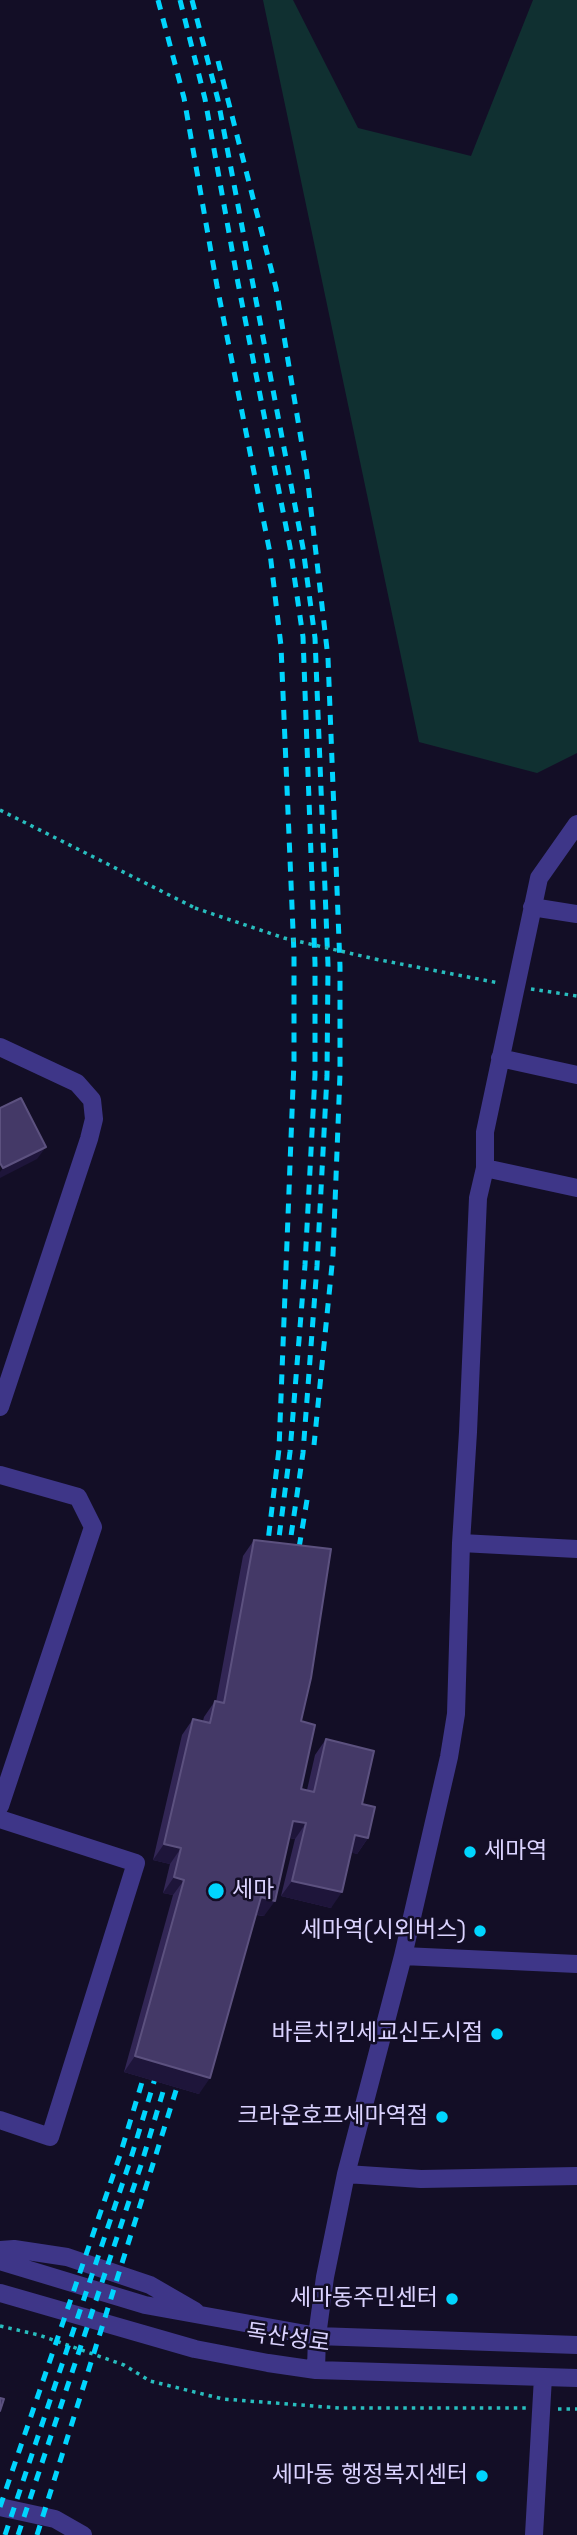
<!DOCTYPE html>
<html>
<head>
<meta charset="utf-8">
<style>
  body { margin:0 }
  canvas { display:block; background:#130e26 }
</style>
</head>
<body>
<canvas width="577" height="2535"></canvas>
<script>
const context = document.querySelector('canvas').getContext('2d');
context.lineJoin = 'round';
function paint(path, color) { context.fillStyle = color; context.fill(path, 'evenodd'); }
const poly = rows => new Path2D(rows.map(r => 'M' + r).join(''));
function trace(path, color, width, dash) { context.strokeStyle = color; context.lineWidth = width; context.lineCap = dash ? 'butt' : 'round'; context.setLineDash(dash || []); context.stroke(path); }
function drawText(font, color, halo, rows, align = 'center') {
  context.font = font + ' "Space Grotesk","Noto Sans KR",sans-serif'; context.lineWidth = 5; context.setLineDash([]); context.textBaseline = 'middle'; context.strokeStyle = halo; context.fillStyle = color; for (const [text, x, y, turn = 0] of rows) {
    context.save(); context.translate(x, y); context.rotate((+turn || 0) * Math.PI / 180); context.textAlign = isNaN(turn) ? turn : align; if (halo) context.strokeText(text, 0, 0); context.fillText(text, 0, 0); context.restore();
  }
}
const green = poly([
  [263,0,293,0,358,128,471,156,533,0,577,0,577,753,537,773,419,742]
]);
const path = poly([
  [0,810,195,908],
  [375,959,499,983],
  [531,989,577,996],
  [0,2326,39,2335,124,2365,150,2381,223,2399,339,2408,526,2408],
  [558,2409,577,2409]
]);
const minor = poly([
  [532,907,577,914],
  [0,1047,77,1083,92,1100,94,1119,89,1139,0,1407],
  [500,1058,577,1075],
  [485,1168,485,1132,539,878,577,824],
  [0,1475,78,1497,93,1527,0,1806],
  [461,1543,468,1432,478,1198,485,1168,577,1188],
  [0,1819,136,1863,50,2137,0,2120],
  [403,1956,577,1964],
  [346,2174,421,2179,577,2176],
  [0,2250,14,2249,67,2257,150,2285,195,2311],
  [0,2261,145,2305,317,2336,577,2345],
  [0,2293,195,2349,268,2363,316,2370,577,2378],
  [316,2370,317,2336,325,2277,346,2174,403,1956,449,1757,456,1714,461,1543,577,1549],
  [0,2507,55,2519,83,2535],
  [534,2535,543,2377]
]);
const rail = poly([
  [158,0,184,98,217,286,270,553,281,646,294,954,294,1061,279,1449,266,1558],
  [180,0,205,99,238,283,290,547,303,637,315,963,315,1075,305,1265,290,1452,276,1561],
  [192,0,218,100,303,548,315,638,328,965,327,1076,317,1266,303,1453,291,1536],
  [218,61,276,288,307,475,328,658,340,966,340,1074,333,1255,314,1445],
  [296,1566,308,1494],
  [0,2507,120,2155,149,2059],
  [5,2535,131,2158,160,2062],
  [18,2535,142,2162,171,2065],
  [37,2535,183,2068]
]);
const pathBridge = poly([
  [195,908,284,938,375,959]
]);
const wall = poly([
  [254,1540,301,1721,301,1789,307,1790,315,1755,326,1739,362,1804,368,1838,357,1854,351,1852,331,1908,281,1896,295,1839,289,1838,264,1916,256,1915,199,2094,124,2072,173,1895,163,1893,170,1864,153,1860,182,1735,193,1719,203,1721,204,1717,215,1701,216,1702,243,1556]
]);
const shadedWall = poly([
  [46,1147,37,1159,0,1178,0,1172,3,1168],
  [293,1821,306,1823,295,1839,282,1836],
  [355,1835,368,1838,357,1854,344,1851],
  [164,1844,181,1848,170,1864,153,1860],
  [174,1877,184,1880,173,1895,163,1893],
  [292,1881,342,1892,331,1908,281,1896],
  [261,1897,275,1901,264,1916,250,1913],
  [135,2056,210,2078,199,2094,124,2072]
]);
const building = poly([
  [21,1098,46,1147,3,1168,0,1163,0,1108,21,1098],
  [254,1540,331,1549,311,1678,301,1721,315,1725,301,1789,314,1792,326,1739,374,1751,362,1804,375,1807,368,1838,355,1835,342,1892,292,1881,306,1823,293,1821,275,1901,261,1897,210,2078,135,2056,184,1880,174,1877,181,1848,164,1844,193,1719,210,1723,215,1701,224,1703,254,1540],
  [0,2398,4,2399,0,2411,0,2398]
]);
const markers = [
  [470,1852,7,"#00d5fe"],
  [216,1891,9,"#00d5fe"],
  [480,1931,7,"#00d5fe"],
  [497,2034,7,"#00d5fe"],
  [442,2117,7,"#00d5fe"],
  [452,2299,7,"#00d5fe"],
  [482,2476,7,"#00d5fe"]
];
const poiNames = [
  ["세마역",484,1852,"left"],
  ["세마",232,1891,"left"],
  ["세마역(시외버스)",466,1931],
  ["바른치킨세교신도시점",483,2034],
  ["크라운호프세마역점",428,2117],
  ["세마동주민센터",438,2299],
  ["세마동 행정복지센터",468,2476]
];
const streetNames = [
  ["독산성로",288,2339,8]
];
paint(green, '#103031');
trace(path, '#28bdbe', 3.5, [3.5, 5]);
trace(minor, '#3e3688', 18);
trace(rail, '#00d5fe', 5, [10, 9]);
trace(pathBridge, '#28bdbe', 3.5, [3.5, 5]);
paint(wall, '#322655');
paint(shadedWall, '#1e153a');
paint(building, '#443967');
trace(building, '#5c517f', 2);
for (const [x, y, r, color] of markers) { const dot = new Path2D(); dot.arc(x, y, r, 0, 2 * Math.PI); context.fillStyle = color; context.fill(dot); trace(dot, '#130e26', 2.5); }
drawText('23px', '#dbd3ff', '#130e26', poiNames, 'right');
drawText('23px', '#dbd3ff', '#130e26', streetNames);
</script>
</body>
</html>
